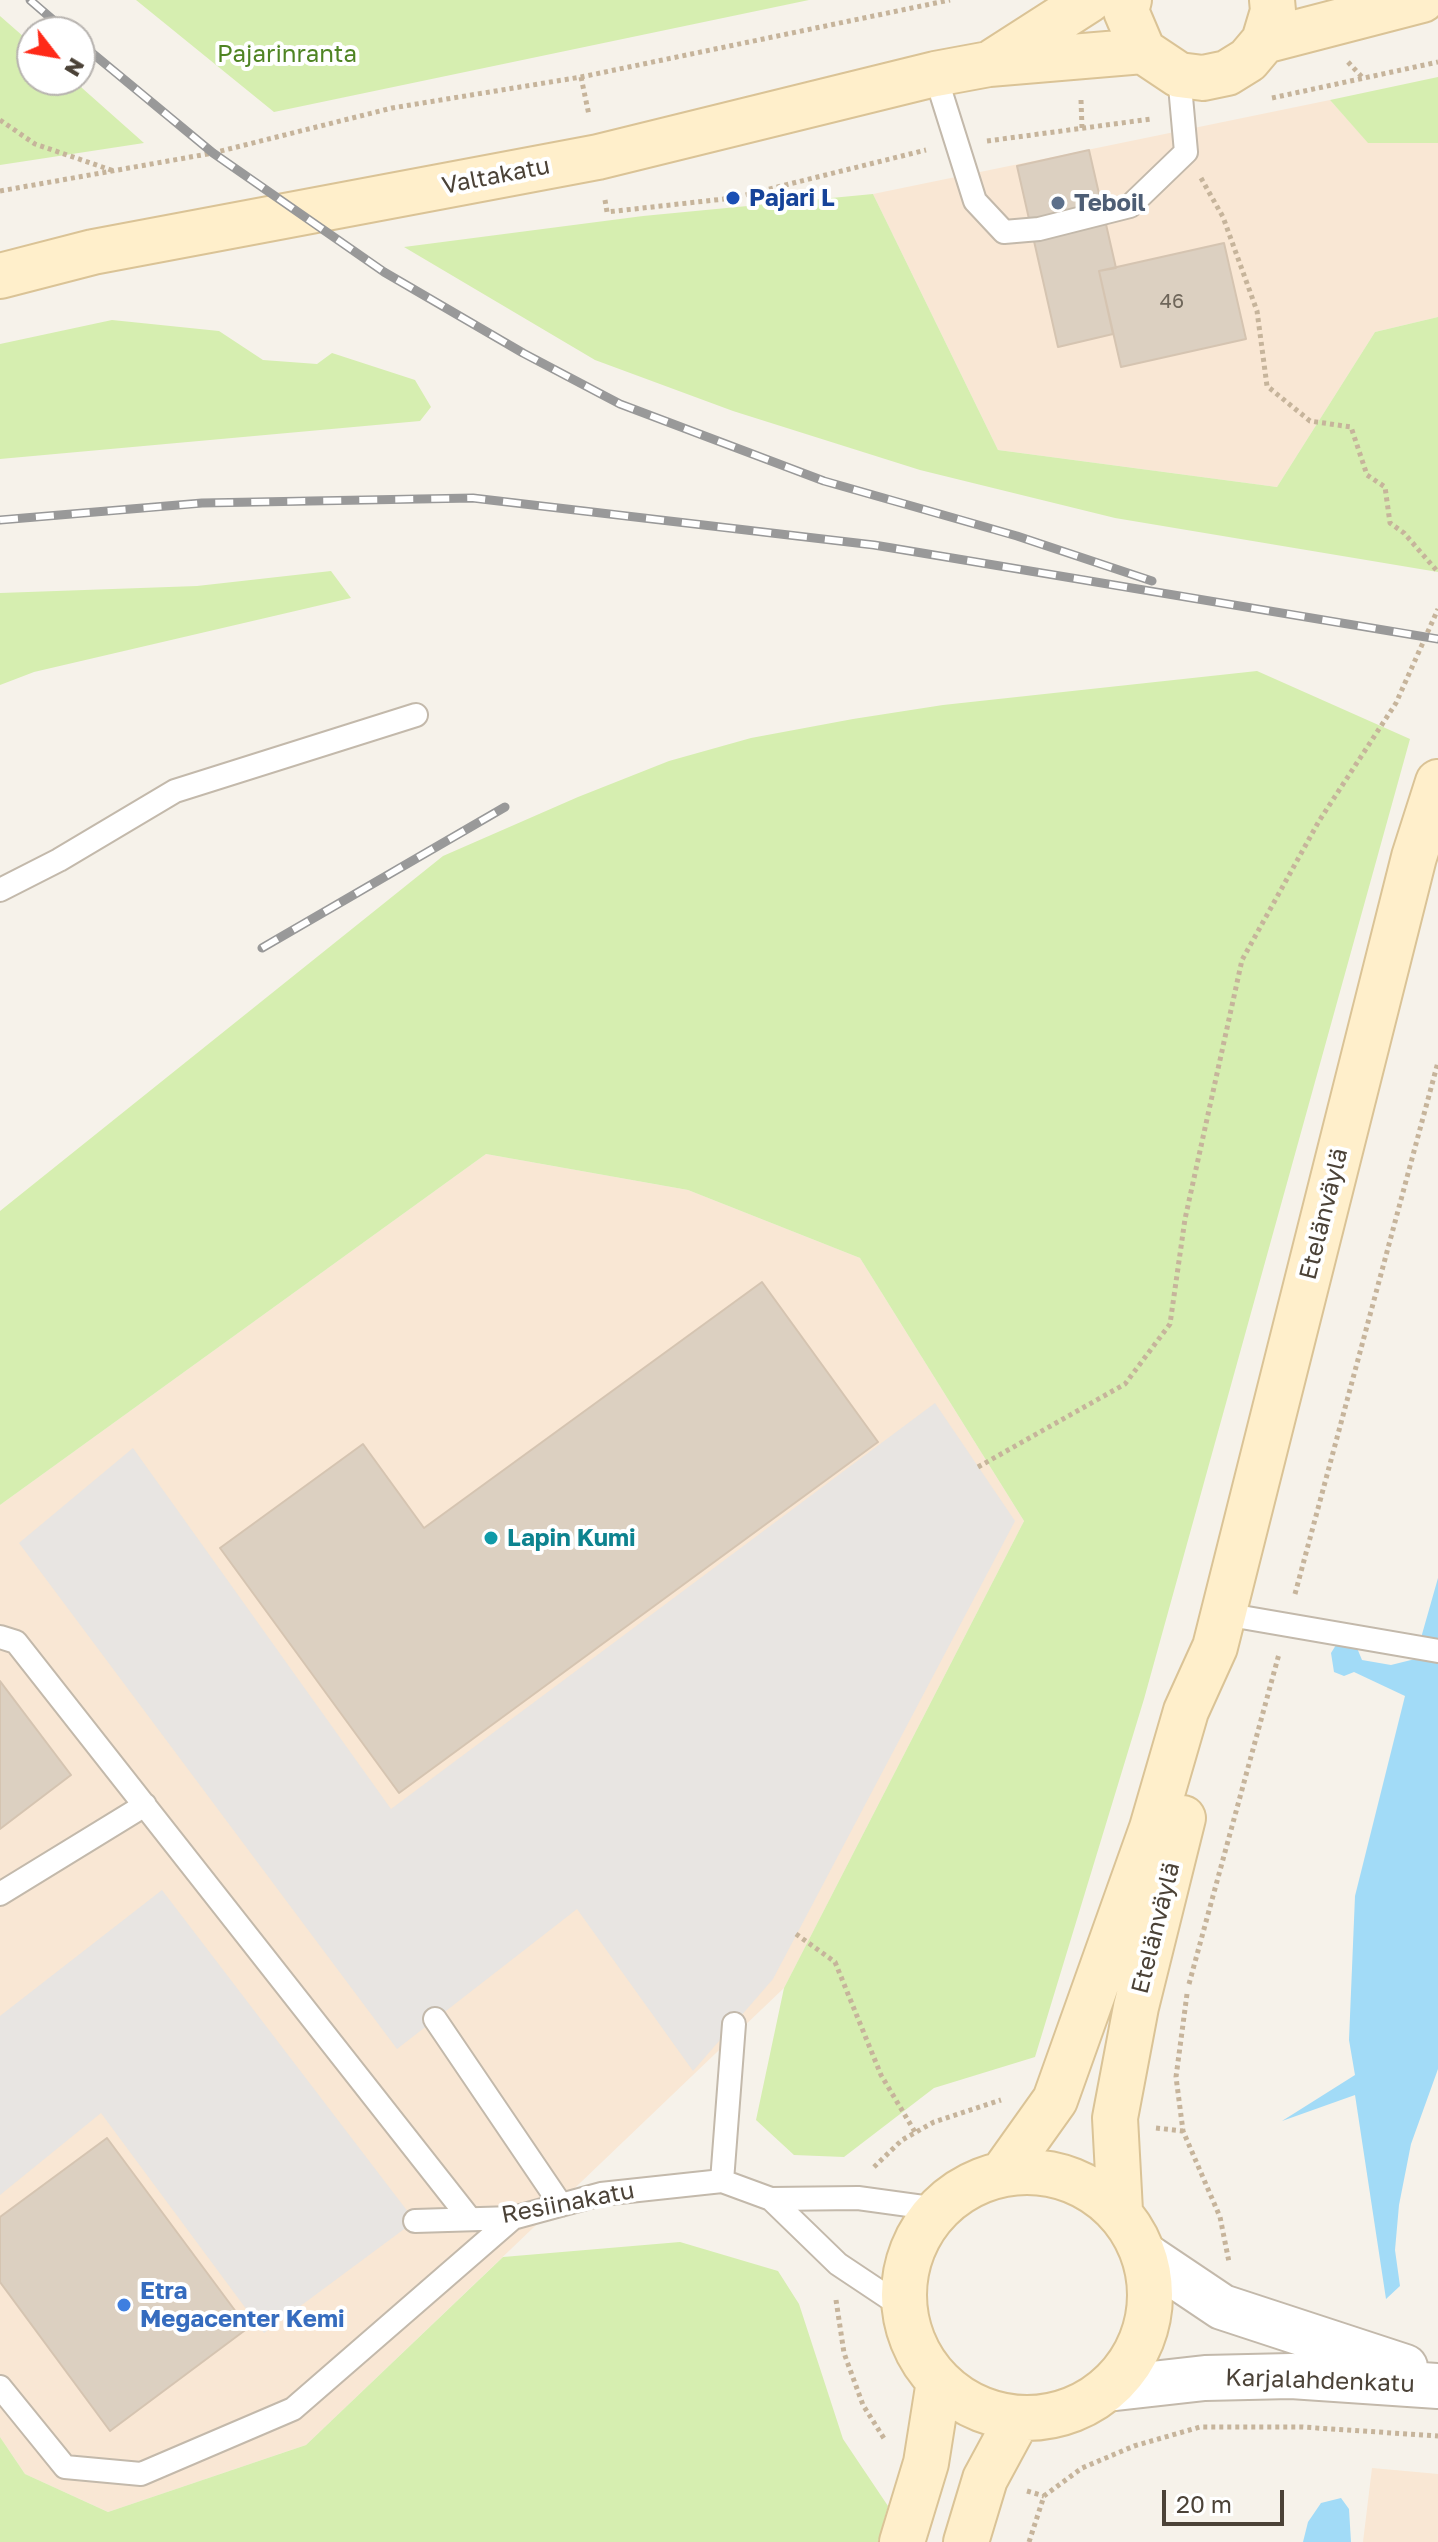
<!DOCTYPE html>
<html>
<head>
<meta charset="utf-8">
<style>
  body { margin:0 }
  #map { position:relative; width:1438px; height:2542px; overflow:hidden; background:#f6f2ea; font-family:"Golos Text",sans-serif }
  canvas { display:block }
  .north { position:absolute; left:16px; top:16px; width:80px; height:80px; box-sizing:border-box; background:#fff; border:2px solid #b7b3af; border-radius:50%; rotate:121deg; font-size:22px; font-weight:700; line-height:32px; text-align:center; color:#4b4237 }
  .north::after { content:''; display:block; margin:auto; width:28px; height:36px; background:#ff2a18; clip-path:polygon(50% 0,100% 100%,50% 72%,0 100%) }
  .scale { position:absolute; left:1162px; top:2490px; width:122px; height:36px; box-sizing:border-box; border:4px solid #4b4237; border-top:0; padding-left:10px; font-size:24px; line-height:28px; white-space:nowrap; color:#4b4237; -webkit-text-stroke:6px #fff; paint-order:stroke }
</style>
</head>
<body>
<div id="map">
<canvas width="1438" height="2542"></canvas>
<div class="north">N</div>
<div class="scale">20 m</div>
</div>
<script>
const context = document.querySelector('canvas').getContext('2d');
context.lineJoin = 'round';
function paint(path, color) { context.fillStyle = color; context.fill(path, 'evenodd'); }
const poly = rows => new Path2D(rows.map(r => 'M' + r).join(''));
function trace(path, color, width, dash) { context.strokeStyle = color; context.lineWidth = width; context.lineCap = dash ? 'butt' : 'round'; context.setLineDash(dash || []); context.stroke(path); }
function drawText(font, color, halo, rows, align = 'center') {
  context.font = font + ' "Golos Text",sans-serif'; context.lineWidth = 8; context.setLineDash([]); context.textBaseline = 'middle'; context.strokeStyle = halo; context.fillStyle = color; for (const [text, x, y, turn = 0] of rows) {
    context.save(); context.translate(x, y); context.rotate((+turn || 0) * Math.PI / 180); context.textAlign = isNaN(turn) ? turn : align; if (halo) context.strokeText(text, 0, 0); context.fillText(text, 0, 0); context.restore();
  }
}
const commercial = poly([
  [1330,100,1369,143,1438,143,1438,317,1375,332,1277,487,998,450,873,194],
  [486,1154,688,1190,860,1258,1024,1521,784,1988,306,2445,108,2512,25,2474,0,2437,0,1505],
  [1372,2468,1438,2474,1438,2542,1363,2542]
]);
const green = poly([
  [136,0,809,0,274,112],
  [0,16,32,44,32,80,73,80,144,143,0,165],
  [1438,77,1438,143,1368,143,1330,100],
  [873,194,998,450,1277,487,1375,332,1438,317,1438,572,1115,518,920,470,733,411,595,360,404,247,643,216],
  [112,320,219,331,263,360,317,364,332,353,415,380,431,407,420,421,0,459,0,344],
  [331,571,351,598,34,672,0,685,0,593,197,586],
  [1257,671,1410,739,1144,1699,1035,2057,934,2088,844,2157,794,2155,756,2120,784,1988,1024,1521,860,1258,688,1190,486,1154,0,1505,0,1211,443,856,578,797,669,761,751,738,853,719,943,705],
  [680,2242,778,2271,799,2304,843,2439,888,2506,878,2542,0,2542,0,2437,25,2474,108,2512,306,2445,503,2257]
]);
const parking = poly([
  [935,1403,1015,1521,773,1979,693,2071,577,1909,397,2049,19,1543,133,1448,391,1809],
  [162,1890,415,2221,264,2333,101,2113,0,2195,0,2016]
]);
const water = poly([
  [1438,1578,1438,2069,1411,2144,1399,2205,1395,2250,1400,2286,1386,2299,1355,2095,1282,2121,1355,2075,1349,2040,1355,1896,1405,1696,1354,1672,1344,1676,1334,1672,1331,1653,1336,1645,1349,1643,1357,1648,1362,1660,1391,1665,1415,1659],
  [1341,2498,1349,2509,1351,2542,1303,2542,1308,2522,1321,2503]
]);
const building = poly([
  [1089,150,1116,268,1099,271,1113,334,1058,347,1017,166,1089,150],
  [1224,243,1246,339,1121,367,1099,271,1224,243],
  [762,1282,878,1442,399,1793,220,1548,363,1444,424,1528,762,1282],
  [0,1681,71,1775,0,1829,0,1681],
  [107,2138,248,2328,110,2431,0,2282,0,2217,107,2138]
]);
const path = poly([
  [1348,62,1363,78],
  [581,77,589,115],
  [1272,98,1438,62],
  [1081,100,1082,128],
  [0,120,35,144,114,171],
  [987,141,1151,119],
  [1201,178,1223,217,1257,311,1267,386,1310,421,1351,427,1367,475,1385,487,1390,523,1404,533,1438,572],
  [0,191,213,153,392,108,581,77,950,0],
  [605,200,607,212,733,198,926,150],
  [978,1467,1125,1384,1170,1324,1185,1219,1242,960,1319,821,1396,703,1438,609],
  [1295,1594,1438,1062],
  [796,1934,835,1962,881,2075,915,2132],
  [1189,1984,1279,1654],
  [1187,1994,1176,2077,1183,2131,1220,2217,1229,2262],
  [1156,2128,1183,2131],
  [874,2167,902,2140,934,2122,1001,2100],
  [836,2300,844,2353,863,2405,885,2440],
  [1027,2491,1044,2496],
  [1029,2542,1044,2496,1082,2468,1134,2446,1200,2427,1302,2427,1438,2436]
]);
const service = poly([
  [935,74,975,201,1004,232,1039,229,1130,206,1186,152,1179,75],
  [0,890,59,860,175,791,416,715],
  [1224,1614,1438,1651],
  [0,1637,16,1642,470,2219],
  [0,1894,145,1805],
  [435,2019,561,2205],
  [722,2181,734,2024],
  [771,2199,838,2264,904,2308],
  [415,2221,513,2218,601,2194,722,2181,771,2199,858,2198,938,2209],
  [0,2387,65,2467,141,2474,293,2409,513,2218]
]);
const minor = poly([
  [1146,2256,1222,2307,1405,2367],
  [1107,2389,1205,2378,1291,2376,1438,2386]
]);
const secondary = poly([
  [1129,0,1126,11,1143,51,1179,75,1203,78,1227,73,1248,60,1264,41,1273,11,1272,0],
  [1264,41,1422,0],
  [994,61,1089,0],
  [0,276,93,252,598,157,935,74,989,64,1143,51],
  '904 2295a123 123 0 1 1 246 0a123 123 0 1 1-246 0Z',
  [1003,2173,1055,2100,1152,1828,1186,1711,1215,1647,1414,857,1438,782],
  [1120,2211,1115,2118,1136,2007,1183,1818],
  [902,2542,926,2463,939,2381],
  [966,2542,985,2479,1018,2418]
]);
const rail = poly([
  [30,0,67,32],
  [80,43,213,153,384,272,523,353,620,404,824,481,1017,536,1152,581],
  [0,520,202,503,473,498,874,545,1438,639],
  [262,948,505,807]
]);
const markers = [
  [733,198,8,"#1a4fb4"],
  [1058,203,8,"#5c6f8a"],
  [491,1538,8,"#0f9aa8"],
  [124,2305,8,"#3f7fe0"]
];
const numberNames = [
  ["46",1172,302]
];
const parkNames = [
  ["Pajarinranta",287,54]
];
const streetNames = [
  ["Valtakatu",496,176,-11],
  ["Etelänväylä",1324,1214,-76],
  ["Etelänväylä",1156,1928,-76],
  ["Resiinakatu",568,2203,-11],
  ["Karjalahdenkatu",1320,2381,2]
];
const transitNames = [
  ["Pajari L",749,198]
];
const serviceNames = [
  ["Teboil",1074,203]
];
const cultureNames = [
  ["Lapin Kumi",507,1538]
];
const shopNames = [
  ["Etra",140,2291],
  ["Megacenter Kemi",140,2319]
];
paint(commercial, '#f9e7d4');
paint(green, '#d6eeb0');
paint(parking, '#e8e5e2');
paint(water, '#a2dbf7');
paint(building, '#dcd0c1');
trace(building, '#d5c4b1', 2);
trace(service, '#c3b9ab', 26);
trace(minor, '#c3b9ab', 48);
trace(secondary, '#dac396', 48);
trace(path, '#c6b49b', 5, [4, 4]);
trace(service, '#fff', 22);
trace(minor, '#fff', 44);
trace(secondary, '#ffefcb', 44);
trace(rail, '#999', 9);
trace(rail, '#fff', 6, [18]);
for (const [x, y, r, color] of markers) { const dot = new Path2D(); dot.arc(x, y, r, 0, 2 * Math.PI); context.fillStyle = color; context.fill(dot); trace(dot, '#fff', 3); }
drawText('20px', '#6f665a', null, numberNames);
drawText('24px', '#4f8423', '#fff', parkNames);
drawText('24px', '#4b4237', '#fff', streetNames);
drawText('bold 24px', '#164399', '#fff', transitNames, 'left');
drawText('bold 24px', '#4e5e75', '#fff', serviceNames, 'left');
drawText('bold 24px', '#0d838f', '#fff', cultureNames, 'left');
drawText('bold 24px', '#366cbe', '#fff', shopNames, 'left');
</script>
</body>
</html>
